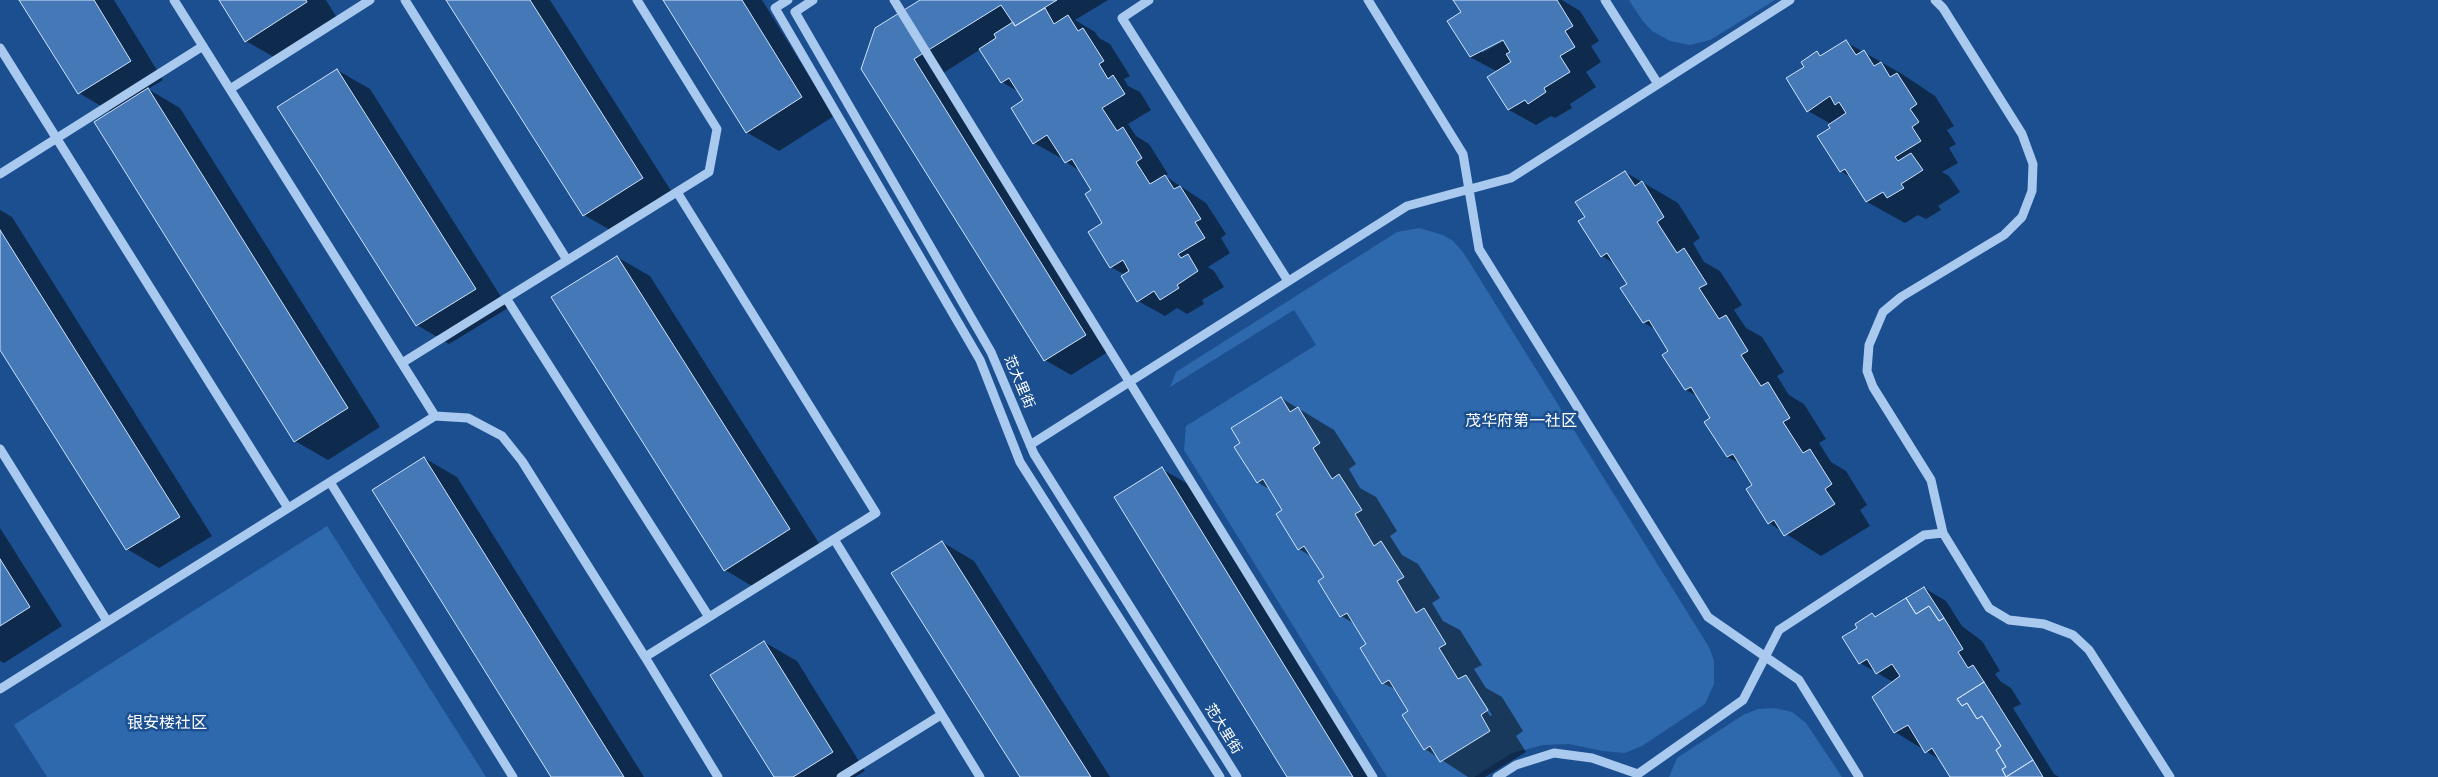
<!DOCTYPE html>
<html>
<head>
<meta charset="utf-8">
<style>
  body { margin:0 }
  canvas { display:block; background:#1b4f8f }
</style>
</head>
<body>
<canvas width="2438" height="777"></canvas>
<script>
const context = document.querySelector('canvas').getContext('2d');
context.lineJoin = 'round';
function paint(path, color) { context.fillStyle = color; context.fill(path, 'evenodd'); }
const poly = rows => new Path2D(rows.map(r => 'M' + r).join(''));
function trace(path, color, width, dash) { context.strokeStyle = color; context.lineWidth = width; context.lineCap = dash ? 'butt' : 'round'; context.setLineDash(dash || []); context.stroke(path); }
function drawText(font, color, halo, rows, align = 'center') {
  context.font = font + ' Rubik,"Noto Sans SC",sans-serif'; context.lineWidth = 5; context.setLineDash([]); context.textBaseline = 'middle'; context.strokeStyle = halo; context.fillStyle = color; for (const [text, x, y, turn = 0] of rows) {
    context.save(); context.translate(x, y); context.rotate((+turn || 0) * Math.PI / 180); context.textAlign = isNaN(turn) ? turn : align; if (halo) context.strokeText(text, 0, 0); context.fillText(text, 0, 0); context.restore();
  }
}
const green = poly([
  [1629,0,1775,0,1710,40,1690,45,1670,41,1652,31,1642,20],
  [1419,228,1443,235,1453,241,1463,252,1709,647,1714,661,1714,684,1705,704,1642,746,1625,753,1603,751,1569,744,1543,745,1512,753,1474,777,1387,777,1184,450,1186,426,1316,345,1294,310,1170,387,1176,372,1397,232],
  [327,526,486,777,47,777,14,725],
  [1775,708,1792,712,1806,723,1842,777,1669,777,1677,758,1743,715,1758,709]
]);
const shadow = poly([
  [20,0,114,0,163,80,148,89,180,108,380,427,328,460,295,441,111,112,79,93],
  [220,0,326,0,339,21,279,60,246,41],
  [448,0,550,0,675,197,617,234,584,215],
  [664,0,762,0,834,116,779,151,746,132],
  [922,0,1108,0,1075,20,1095,32,1099,38,1110,44,1130,76,1124,79,1128,86,1140,92,1151,110,1128,124,1136,136,1149,144,1168,174,1165,176,1206,203,1226,234,1221,238,1230,253,1208,267,1214,271,1224,287,1202,300,1204,304,1187,314,1177,308,1165,316,1138,301,1125,275,1111,267,1104,223,1093,191,1080,171,1066,162,1063,157,1061,158,1034,143,1025,101,1019,92,1002,82,981,49,940,75,1111,350,1071,375,1045,360,863,68],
  [1455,0,1562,0,1580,11,1599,41,1591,46,1601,62,1586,72,1596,87,1570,104,1572,108,1555,118,1551,116,1536,125,1509,110,1489,77,1498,72,1470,57,1463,12],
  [1508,36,1509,38,1482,53,1482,50],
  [1846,42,1902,74,1935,96,1954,126,1947,130,1956,144,1949,148,1958,163,1942,172,1949,176,1960,192,1938,206,1941,210,1926,219,1918,215,1905,223,1867,202,1851,177,1841,171,1831,124,1808,111,1806,68,1817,53,1823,56],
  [337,70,370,89,508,308,449,344,417,325],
  [1625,172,1678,203,1700,238,1693,243,1704,262,1720,271,1742,305,1734,310,1746,328,1762,337,1784,372,1777,376,1789,395,1804,404,1826,439,1819,443,1831,462,1846,471,1867,505,1860,510,1870,526,1821,556,1769,523,1754,485,1741,464,1727,457,1712,418,1699,397,1686,390,1670,351,1657,330,1644,323,1628,284,1615,264,1602,256,1586,217],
  [0,210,12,217,212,536,159,568,127,549,0,348],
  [617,257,650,276,822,548,757,589,725,570],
  [1281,398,1334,430,1356,464,1349,469,1360,488,1376,497,1397,531,1390,536,1402,555,1418,564,1440,598,1432,603,1443,621,1460,630,1482,665,1474,669,1486,688,1502,697,1523,731,1516,736,1526,752,1485,777,1468,777,1425,749,1410,711,1397,690,1383,683,1368,644,1355,624,1341,616,1325,578,1312,557,1299,549,1284,511,1271,490,1257,482,1242,444],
  [1472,687,1474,687,1492,715,1490,716],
  [424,458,457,477,644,777,553,777],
  [1162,469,1188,484,1369,777,1288,777],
  [0,528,62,626,4,663,0,661],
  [942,542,974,561,1110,777,1021,777],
  [1924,588,1946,601,1962,626,1982,641,2000,671,1995,674,2000,681,2011,688,2021,704,2013,708,2054,774,2059,777,1952,777,1942,761,1895,732,1893,682,1860,663,1859,629,1872,615,1877,618],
  [764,642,797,661,865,771,855,777,775,777]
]);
const building = poly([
  [19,0,94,0,131,61,78,94,19,0],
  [219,0,306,0,307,2,245,42,219,0],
  [446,0,530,0,643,178,583,216,446,0],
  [663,0,742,0,802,97,746,133,663,0],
  [920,0,1057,0,1015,26,1001,5,914,59,1086,335,1044,361,861,69,875,28,920,0],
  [1453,0,1557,0,1573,26,1565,31,1575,47,1560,56,1570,72,1544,88,1546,92,1528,104,1525,100,1508,110,1487,77,1511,62,1506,54,1510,52,1503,40,1470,57,1447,21,1461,12,1453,0],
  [1045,8,1054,24,1068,15,1078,31,1083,28,1104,61,1099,64,1108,79,1113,75,1125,94,1102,108,1117,131,1123,127,1142,158,1136,162,1150,184,1165,175,1174,189,1180,186,1201,219,1195,222,1205,238,1178,254,1181,258,1188,254,1198,271,1177,285,1179,288,1160,300,1154,291,1137,302,1121,276,1129,271,1123,260,1110,268,1088,232,1102,223,1085,194,1091,190,1072,159,1065,163,1047,135,1033,144,1011,108,1023,100,1009,78,1001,83,979,49,996,38,994,34,1013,22,1015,26,1045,8],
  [1846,40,1856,55,1864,50,1874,66,1881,62,1890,77,1897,73,1917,104,1910,109,1919,122,1912,127,1921,141,1895,157,1898,161,1911,153,1923,170,1901,184,1904,188,1887,198,1883,192,1866,202,1845,169,1840,172,1817,136,1830,128,1828,125,1846,113,1839,102,1835,105,1830,96,1807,112,1786,78,1804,67,1801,62,1817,51,1820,56,1846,40],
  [337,69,476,289,416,326,277,107,337,69],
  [148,88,348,408,294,442,94,122,148,88],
  [1625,171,1635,186,1642,181,1664,217,1657,222,1677,253,1684,248,1707,284,1699,288,1719,319,1726,315,1748,351,1741,355,1761,386,1768,382,1790,418,1783,422,1803,453,1810,449,1832,484,1825,489,1835,504,1784,536,1774,520,1768,524,1746,489,1752,485,1733,454,1727,457,1704,422,1710,418,1691,387,1685,390,1662,355,1668,351,1649,320,1643,323,1620,288,1627,284,1607,253,1601,257,1578,221,1585,217,1575,202,1625,171],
  [0,230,180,517,126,550,0,350,0,230],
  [617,256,790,529,724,571,551,297,617,256],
  [1281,397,1290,412,1298,407,1320,443,1313,448,1332,479,1339,474,1362,510,1355,514,1374,546,1381,541,1404,577,1397,581,1416,613,1424,608,1446,644,1439,648,1458,679,1466,675,1488,710,1481,715,1490,731,1440,762,1430,746,1424,750,1402,715,1408,711,1389,680,1382,684,1360,648,1366,644,1347,613,1340,617,1318,581,1324,577,1304,546,1298,550,1276,514,1282,510,1263,479,1257,483,1234,447,1240,443,1231,428,1281,397],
  [424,457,624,777,551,777,372,490,424,457],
  [1162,467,1353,777,1287,777,1114,497,1162,467],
  [942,541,1091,777,1020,777,891,573,942,541],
  [0,559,30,607,0,626,0,559],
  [1924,587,1944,618,1939,621,1929,606,1916,614,1906,598,1924,587],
  [1906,598,1916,614,1929,606,1939,621,1944,618,1963,649,1958,652,1968,668,1973,665,1984,682,1957,699,1962,706,1967,703,1977,719,1982,716,2001,746,1996,750,2006,767,2002,769,2006,777,2033,760,2043,777,1950,777,1932,748,1925,753,1908,725,1894,733,1872,697,1900,676,1892,664,1876,674,1867,659,1859,664,1842,637,1857,628,1855,624,1872,613,1875,617,1906,598],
  [764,641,833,752,793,777,774,777,710,675,764,641],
  [1984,682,2033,760,2006,777,2002,769,2006,767,1996,750,2001,746,1982,716,1977,719,1967,703,1962,706,1957,699,1984,682]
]);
const minor = poly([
  [174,0,435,416],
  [405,0,567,260],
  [788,0,775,8,980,360,1020,462,1220,777],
  [813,0,795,12,991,352,1034,454,1237,777],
  [894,0,1373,777],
  [1149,0,1122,18,1288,281],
  [1368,0,1463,154,1479,249,1708,617,1799,680,1859,777],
  [1605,0,1658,84],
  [1935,0,1943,8,2022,134,2033,164,2032,191,2022,217,2004,235,1901,297,1883,312,1869,345,1867,371,1873,387,1931,480,1943,533,1989,608,2009,620,2044,624,2073,635,2089,650,2170,777],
  [0,48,288,508],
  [230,89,370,0],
  [0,174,203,46],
  [506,298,709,617],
  [402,363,709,172,717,129,637,0],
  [1030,445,1407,206,1511,178,1790,0],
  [0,449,107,621],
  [330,482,513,777],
  [834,539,980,777],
  [645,657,718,777],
  [0,689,435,416,468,418,502,436,522,461,645,657,876,513,677,192],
  [841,777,941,715],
  [1497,777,1516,765,1554,753,1592,758,1638,774,1743,700,1779,630,1924,535,1943,533]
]);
const streetNames = [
  ["范大里街",1019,382,67],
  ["范大里街",1223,729,58]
];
const quarterNames = [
  ["茂华府第一社区",1521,421],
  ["银安楼社区",167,723]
];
paint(green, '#2e69ad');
paint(shadow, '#0007');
paint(building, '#4478b7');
trace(building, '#cfe3fa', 1);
trace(minor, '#a9c9ee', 9);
drawText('14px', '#fff', '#1b4f8f', streetNames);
drawText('16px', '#fff', '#1b4f8f', quarterNames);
</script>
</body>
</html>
